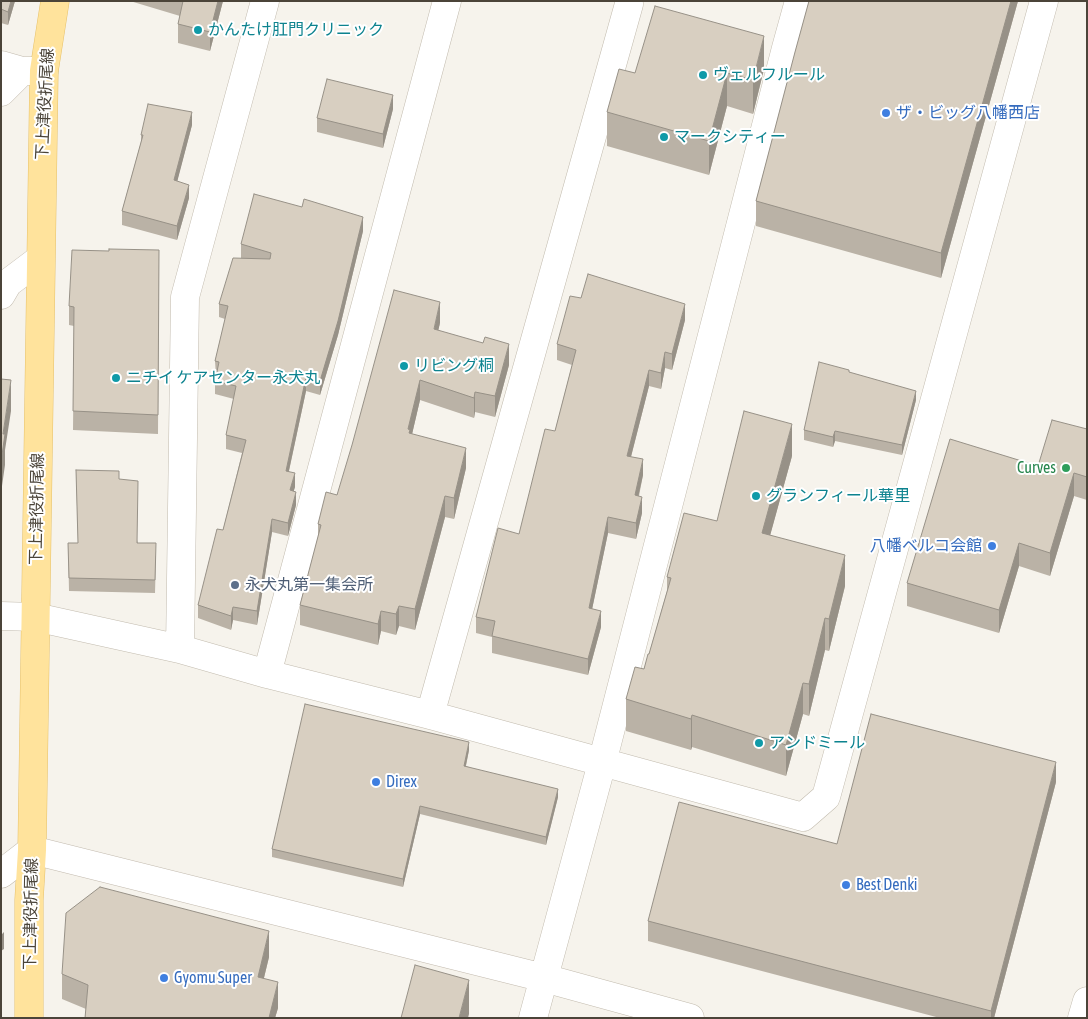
<!DOCTYPE html>
<html>
<head>
<meta charset="utf-8">
<style>
  body { margin:0 }
  #map { position:relative; width:1088px; height:1019px; overflow:hidden; background:#f6f3ec; font-family:"Asap Condensed",sans-serif }
  canvas { display:block }
  .frame { position:absolute; inset:0; border:2px solid #4b4439; pointer-events:none }
</style>
</head>
<body>
<div id="map">
<canvas width="1088" height="1019"></canvas>
<div class="frame"></div>
</div>
<script>
const context = document.querySelector('canvas').getContext('2d');
context.lineJoin = 'round';
const poly = rows => new Path2D(rows.map(r => 'M' + r).join(''));
function trace(path, color, width, dash) { context.strokeStyle = color; context.lineWidth = width; context.lineCap = dash ? 'butt' : 'round'; context.setLineDash(dash || []); context.stroke(path); }
function paint(path, color) { context.fillStyle = color; context.fill(path, 'evenodd'); }
function drawText(font, color, halo, rows, align = 'center') {
  context.font = font + ' "Asap Condensed","Noto Sans JP",sans-serif'; context.lineWidth = 4; context.setLineDash([]); context.textBaseline = 'middle'; context.strokeStyle = halo; context.fillStyle = color; for (const [text, x, y, turn = 0] of rows) {
    context.save(); context.translate(x, y); context.rotate((+turn || 0) * Math.PI / 180); context.textAlign = isNaN(turn) ? turn : align; if (halo) context.strokeText(text, 0, 0); context.fillText(text, 0, 0); context.restore();
  }
}
const minor = poly([
  [1,65,22,71,44,71],
  [1,92,22,71],
  [1,295,8,283,40,259],
  [1,616,35,617,180,649,267,674,430,715,803,817,826,797,1044,1],
  [180,649,185,297,265,1],
  [267,674,447,1],
  [430,715,629,4],
  [1,874,32,850,544,978,690,1018],
  [533,1018,602,763,786,48,799,1],
  [1082,1018,1087,1001]
]);
const major = poly([
  [29,1018,29,900,32,850,44,71,55,1]
]);
const wall = poly([
  [1,1,15,1,8,25,1,23],
  [130,1,223,1,210,51,178,43,178,24,180,16],
  [809,1,1018,1,941,278,756,226,756,201],
  [764,69,753,114,727,106,709,175,607,146,607,112,635,73],
  [393,109,383,148,317,132,317,118],
  [192,125,177,181,189,198,177,240,122,225,122,211,141,142,141,135],
  [363,231,338,335,320,395,306,391,289,471,295,487,293,491,296,505,288,536,272,532,257,625,233,620,231,630,198,618,198,605,223,530,242,453,226,449,226,435,234,399,215,394,215,381,216,375,215,361,225,319,219,317,219,304,241,258,241,244],
  [159,250,158,434,73,430,74,326,69,325,69,306,109,251],
  [581,298,685,320,672,370,665,368,661,389,649,386,631,457,643,475,639,496,642,513,636,539,608,533,592,609,601,627,588,675,492,653,492,637,476,633,476,617,519,534,555,431,572,365,557,360,557,344],
  [440,323,438,330,509,365,495,417,475,412,474,418,420,400,412,434,466,468,454,519,445,517,415,630,399,626,396,635,381,631,378,645,300,625,300,605,318,538,318,524,337,495],
  [849,372,916,400,902,455,835,441,833,447,804,440,804,430],
  [1087,429,1087,500,1074,496,1050,576,1019,566,999,633,907,606,907,583,1038,466],
  [792,456,770,535,845,586,829,651,825,650,809,716,803,714,786,776,692,747,691,750,626,731,626,699,644,669,649,654,667,591,667,577,717,521],
  [76,470,119,479,138,543,156,556,155,593,69,591,68,543,78,543],
  [469,750,466,766,558,797,546,845,420,814,403,887,272,857,272,849],
  [1056,782,994,1018,940,1018,648,941,648,921,837,844],
  [269,957,264,978,278,1008,275,1018,85,1018,86,1009,62,999,62,974]
]);
const shadedWall = poly([
  [11,1,15,1,8,25,8,12],
  [218,1,223,1,210,51,210,32],
  [1011,1,1018,1,941,278,941,253],
  [764,36,764,69,753,114,753,80],
  [727,73,727,106,709,175,709,141],
  [393,95,393,109,383,148,383,134],
  [192,112,192,125,174,194,174,180],
  [189,185,189,198,177,240,177,226],
  [363,217,363,231,338,335,320,395,320,381],
  [440,302,440,323,434,349,434,329],
  [685,304,685,320,672,370,672,354],
  [509,344,509,365,495,417,495,396],
  [665,352,665,368,661,389,661,373],
  [649,370,649,386,627,472,627,456],
  [306,377,306,391,286,484,286,471],
  [11,380,11,411,5,450,5,465,1,493,1,462,3,434],
  [420,380,420,400,410,443,408,429],
  [916,391,916,400,902,455,902,445],
  [475,392,475,412,474,418,474,398],
  [792,424,792,456,762,565,762,533],
  [835,431,835,441,833,447,833,437],
  [466,448,466,468,454,519,454,498],
  [643,459,643,475,635,511,635,495],
  [295,473,295,487,290,504,290,490],
  [1074,473,1074,496,1050,576,1050,553],
  [296,492,296,505,288,536,288,523],
  [445,496,445,517,415,630,415,609],
  [642,497,642,513,636,539,636,523],
  [2,514,2,545,1,549,1,517],
  [608,517,608,533,589,624,589,608],
  [272,519,272,532,257,625,257,611],
  [1019,543,1019,566,999,633,999,610],
  [845,555,845,586,829,651,829,619],
  [399,606,399,626,396,635,396,614],
  [233,607,233,620,231,630,231,616],
  [381,611,381,631,378,645,378,624],
  [601,611,601,627,588,675,588,659],
  [825,618,825,650,809,716,809,684],
  [803,683,803,714,786,776,786,745],
  [692,715,692,747,691,750,691,719],
  [469,742,469,750,464,774,464,766],
  [1056,762,1056,782,994,1018,991,1018,991,1011],
  [558,789,558,797,546,845,546,837],
  [420,806,420,814,403,887,403,879],
  [269,931,269,957,258,1002,258,977],
  [4,932,4,949,1,951,1,935],
  [469,980,469,1014,468,1018,459,1018],
  [278,982,278,1008,275,1018,269,1018]
]);
const building = poly([
  [1,1,11,1,8,12,1,9,1,1],
  [183,1,218,1,210,32,178,24,183,1],
  [809,1,1011,1,941,253,756,201,795,52,809,1],
  [655,6,764,36,753,80,727,73,709,141,607,112,619,69,635,73,655,6],
  [327,79,393,95,383,134,317,118,327,79],
  [148,104,192,112,174,180,189,185,177,226,122,211,143,135,141,135,148,104],
  [254,194,302,207,304,199,363,217,338,321,320,381,306,377,286,471,295,473,290,490,296,492,288,523,272,519,257,611,233,607,231,616,198,605,217,529,223,530,246,440,226,435,236,386,215,381,219,362,215,361,228,306,219,304,233,258,270,259,271,253,241,244,254,194],
  [109,249,159,250,158,415,73,411,74,307,69,306,72,250,109,251,109,249],
  [588,274,685,304,672,354,665,352,661,373,649,370,627,456,643,459,635,495,642,497,636,523,608,517,589,608,601,611,588,659,492,636,495,621,476,617,498,528,519,534,545,429,555,431,576,350,557,344,570,296,581,298,588,274],
  [394,290,440,302,434,329,483,343,485,337,509,344,495,396,475,392,474,398,420,380,408,429,410,430,409,433,466,448,454,498,445,496,415,609,399,606,396,614,381,611,378,624,300,605,321,525,318,524,326,492,337,495,352,445,394,290],
  [819,362,849,370,849,372,916,391,902,445,835,431,833,437,804,430,819,362],
  [1,379,11,380,3,434,5,434,1,462,1,379],
  [744,411,792,424,762,533,845,555,829,619,825,618,809,684,803,683,786,745,692,715,691,719,626,699,635,667,644,669,648,654,649,654,671,578,667,577,684,513,717,521,744,411],
  [1052,420,1087,429,1087,477,1074,473,1050,553,1019,543,999,610,907,583,950,439,1038,466,1052,420],
  [76,470,119,471,119,479,138,481,137,543,156,543,155,580,69,578,68,543,78,543,76,470],
  [305,704,469,742,464,766,558,789,546,837,420,806,403,879,272,849,305,704],
  [871,714,1056,762,991,1011,648,921,679,802,837,844,871,714],
  [100,887,269,931,258,977,278,982,269,1018,85,1018,88,985,62,974,66,913,100,887],
  [415,965,469,980,459,1018,401,1018,415,965]
]);
const markers = [
  [198,30,5,"#0f9aa8"],
  [703,75,5,"#0f9aa8"],
  [886,113,5,"#3f7fe0"],
  [664,137,5,"#0f9aa8"],
  [404,366,5,"#0f9aa8"],
  [116,378,5,"#0f9aa8"],
  [1066,468,5,"#2e9e5b"],
  [756,496,5,"#0f9aa8"],
  [992,546,5,"#3f7fe0"],
  [235,585,5,"#5c6f8a"],
  [759,743,5,"#0f9aa8"],
  [376,782,5,"#3f7fe0"],
  [846,885,5,"#3f7fe0"],
  [164,978,5,"#3f7fe0"]
];
const cultureNames = [
  ["かんたけ肛門クリニック",208,30],
  ["ヴェルフルール",713,75],
  ["マークシティー",674,137],
  ["リビング桐",414,366],
  ["ニチイ ケアセンター永犬丸",126,378],
  ["グランフィール華里",766,496],
  ["アンドミール",769,743]
];
const streetNames = [
  ["下上津役折尾線",45,104,-87],
  ["下上津役折尾線",37,509,-89],
  ["下上津役折尾線",31,914,-89]
];
const shopNames = [
  ["ザ・ビッグ八幡西店",896,113],
  ["八幡ベルコ会館",982,546,"right"],
  ["Direx",386,782],
  ["Best Denki",856,885],
  ["Gyomu Super",174,978]
];
const leisureNames = [
  ["Curves",1056,468]
];
const serviceNames = [
  ["永犬丸第一集会所",245,585]
];
trace(minor, '#c2bbae', 29);
trace(major, '#e6c16a', 29);
trace(minor, '#fff', 28);
trace(major, '#ffe39c', 28);
paint(wall, '#bab2a6');
paint(shadedWall, '#979187');
paint(building, '#d8cfc1');
trace(building, '#979187', 1);
for (const [x, y, r, color] of markers) { const dot = new Path2D(); dot.arc(x, y, r, 0, 2 * Math.PI); context.fillStyle = color; context.fill(dot); trace(dot, '#fff', 2); }
drawText('16px', '#0d838f', '#fff', cultureNames, 'left');
drawText('16px', '#4b4439', '#fff', streetNames);
drawText('16px', '#366cbe', '#fff', shopNames, 'left');
drawText('16px', '#27864d', '#fff', leisureNames, 'right');
drawText('16px', '#4e5e75', '#fff', serviceNames, 'left');
</script>
</body>
</html>
